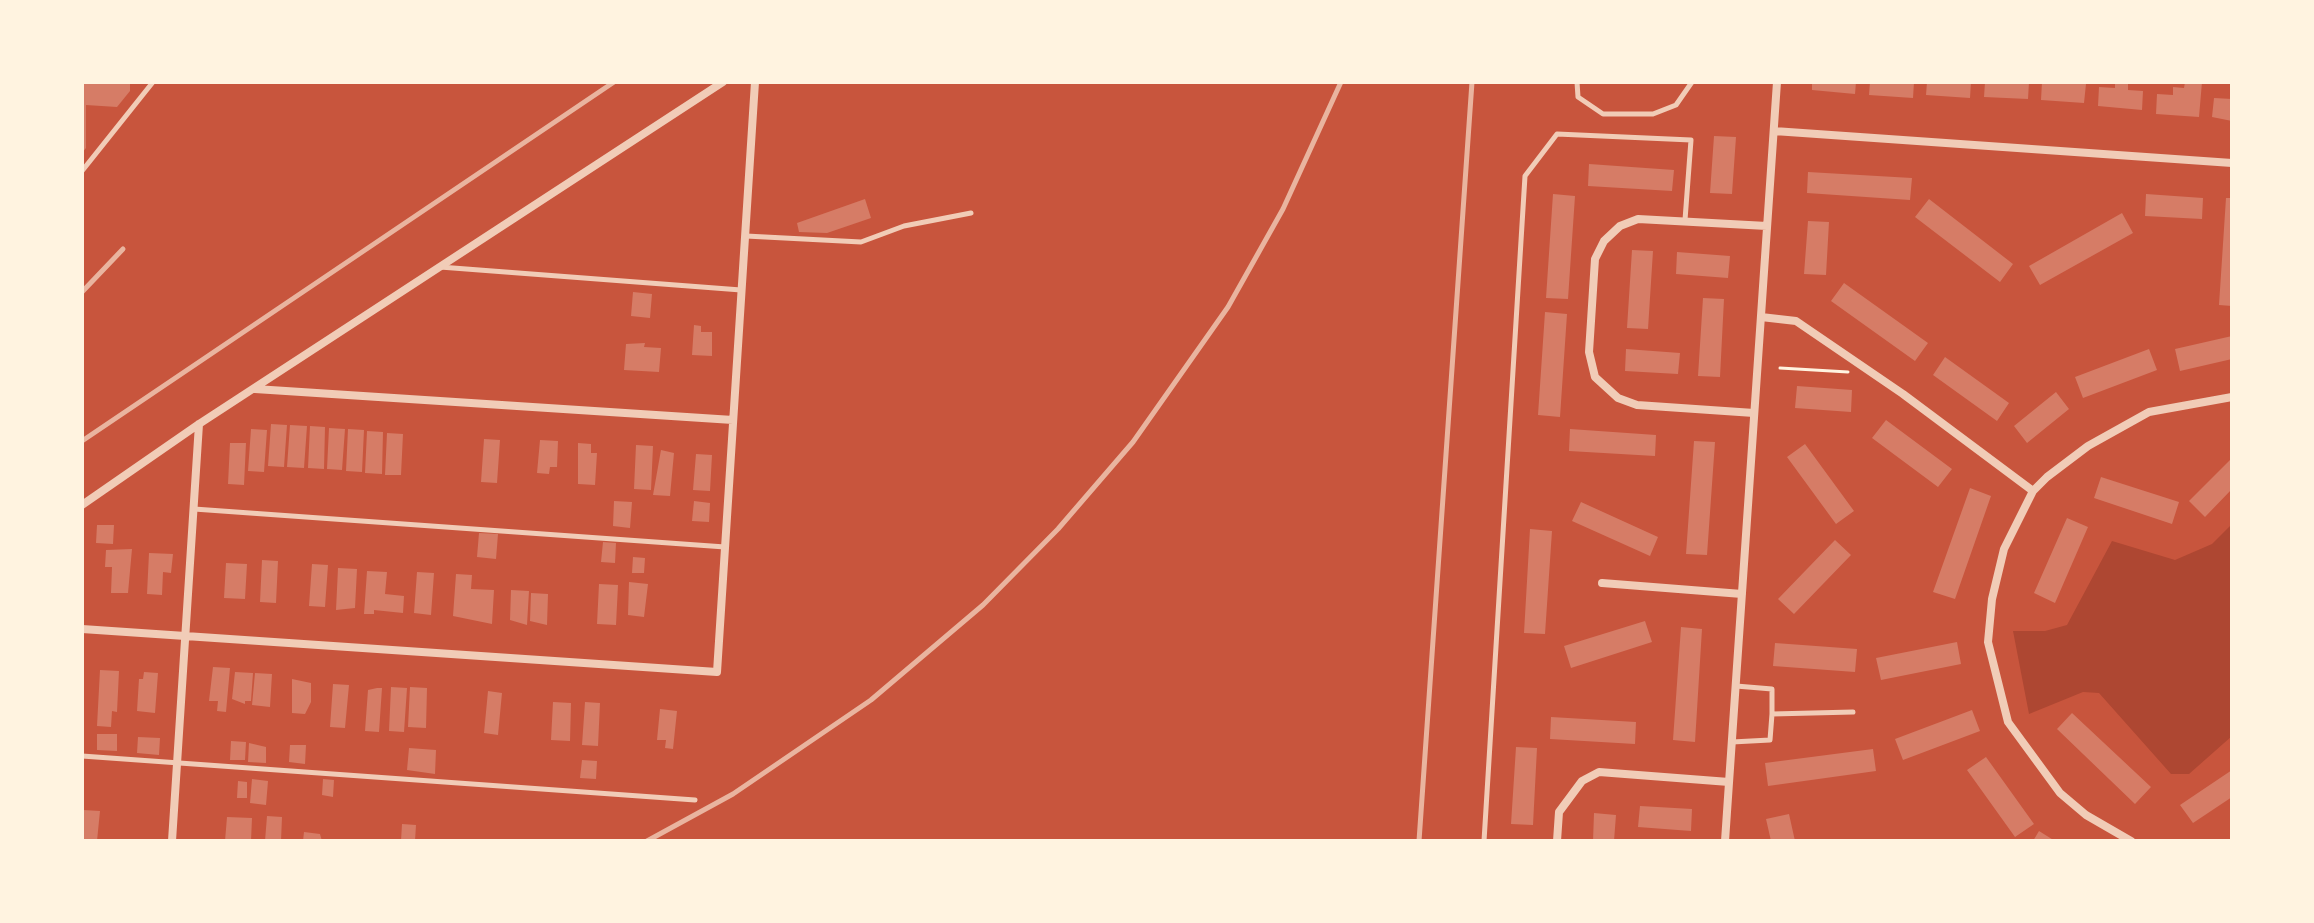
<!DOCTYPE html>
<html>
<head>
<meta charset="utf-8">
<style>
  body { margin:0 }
  #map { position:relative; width:2314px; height:923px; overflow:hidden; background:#c8553d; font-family:"Source Sans 3",sans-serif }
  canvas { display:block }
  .frame { position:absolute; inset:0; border:84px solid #fff3e0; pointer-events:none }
</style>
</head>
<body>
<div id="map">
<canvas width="2314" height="923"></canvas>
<div class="frame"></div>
</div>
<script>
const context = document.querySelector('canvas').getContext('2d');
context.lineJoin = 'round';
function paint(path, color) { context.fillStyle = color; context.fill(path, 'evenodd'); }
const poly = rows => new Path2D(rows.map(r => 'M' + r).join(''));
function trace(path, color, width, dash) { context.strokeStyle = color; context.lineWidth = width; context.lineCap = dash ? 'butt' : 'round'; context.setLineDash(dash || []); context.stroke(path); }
const green = poly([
  [2232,524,2232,736,2189,774,2171,774,2099,693,2083,692,2029,714,2013,631,2045,631,2067,625,2112,541,2175,560,2212,544]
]);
const building = poly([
  [82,82,130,82,130,91,117,107,86,105,86,148,82,153],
  [1812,82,1856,82,1855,94,1812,90],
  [1870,82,1914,82,1913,98,1869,95],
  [1927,82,1971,82,1970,98,1926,95],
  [1985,82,2029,82,2028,99,1984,97],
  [2042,82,2086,84,2084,103,2041,100],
  [2115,82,2128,82,2128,90,2143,91,2142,110,2098,106,2099,87,2115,88],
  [2185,82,2202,82,2199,117,2156,114,2157,94,2173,95,2173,87,2184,88],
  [2214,98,2232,99,2232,121,2212,117],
  [1714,136,1736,137,1732,194,1710,193],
  [1589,164,1674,170,1672,191,1588,186],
  [1808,172,1912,178,1910,200,1807,193],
  [1553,194,1575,196,1568,299,1546,298],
  [2146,194,2203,198,2202,219,2145,216],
  [2226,198,2232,198,2232,306,2219,305],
  [865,199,871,218,827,233,799,232,797,223],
  [1929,199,2013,264,2000,282,1915,217],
  [2122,213,2133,233,2040,285,2029,266],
  [1808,221,1829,222,1826,275,1804,274],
  [1632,250,1653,251,1648,329,1627,328],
  [1677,252,1730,256,1728,278,1676,274],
  [1844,283,1928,343,1915,361,1831,301],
  [633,292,652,294,650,318,631,316],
  [1703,298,1724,299,1720,377,1698,376],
  [1545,312,1567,314,1560,417,1538,415],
  [694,325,701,326,701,332,712,332,712,356,692,355],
  [2232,336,2232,359,2180,371,2175,349],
  [645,343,644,347,661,348,659,372,624,370,626,344],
  [1626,349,1680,353,1678,374,1625,371],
  [2149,349,2157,370,2083,398,2075,377],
  [1945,357,2009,403,1997,421,1933,375],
  [1797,386,1852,390,1851,412,1795,408],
  [2056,392,2069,409,2027,443,2014,426],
  [1886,420,1952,469,1938,487,1872,438],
  [271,424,287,425,284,467,268,466],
  [290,425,307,426,304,468,287,467],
  [310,426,325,427,324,469,308,468],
  [329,428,345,429,342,470,327,469],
  [251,429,267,430,264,472,248,471],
  [348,429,364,430,362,472,346,471],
  [1570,429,1656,435,1655,456,1569,451],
  [367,431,383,432,382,474,365,473],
  [387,433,403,434,401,475,385,475],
  [484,439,500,440,497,483,481,482],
  [540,440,558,441,557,467,550,467,549,474,537,473],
  [1694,441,1715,442,1707,555,1686,554],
  [230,443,246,443,244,485,228,484],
  [578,443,591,444,591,453,597,453,595,485,578,484],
  [1805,444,1854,511,1836,524,1787,457],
  [636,445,653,446,651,490,634,489],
  [661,450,674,453,670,496,653,495],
  [696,454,712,455,710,491,693,490],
  [2232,458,2232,489,2205,517,2189,501],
  [2101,477,2179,502,2172,524,2094,498],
  [1970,488,1991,496,1955,599,1933,592],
  [614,501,632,502,630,528,613,526],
  [694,501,710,503,709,522,692,521],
  [1581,502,1658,537,1650,556,1572,521],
  [2067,518,2088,527,2055,603,2034,593],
  [97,525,114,525,113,544,96,543],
  [1530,529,1552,531,1545,634,1524,633],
  [479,533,498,534,496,559,477,557],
  [1835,540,1851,555,1794,614,1778,599],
  [603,542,616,543,615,563,601,562],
  [132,549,128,593,111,593,112,567,105,567,106,550],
  [149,553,173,554,171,573,163,572,162,595,147,594],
  [633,557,645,558,644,573,632,573],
  [262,560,278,561,276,603,260,602],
  [226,563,247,564,245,599,224,598],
  [312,564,328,565,325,607,309,606],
  [338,568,357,569,355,608,336,610],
  [367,571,387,572,385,594,404,596,403,613,374,610,374,614,364,614],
  [417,572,434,573,431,615,414,613],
  [456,574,472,575,471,589,494,590,492,624,453,616],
  [629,582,648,584,644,617,628,615],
  [599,584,618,585,616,625,597,624],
  [511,590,529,591,527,625,510,620],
  [531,593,548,594,547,625,530,621],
  [1645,621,1652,642,1571,668,1564,646],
  [1681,627,1702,629,1695,742,1673,740],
  [1957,642,1961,664,1881,680,1876,658],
  [1775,643,1857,649,1855,672,1773,666],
  [213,667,230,668,226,712,217,711,218,701,209,701],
  [100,670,119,671,117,712,112,711,111,727,97,726],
  [144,672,158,673,155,713,137,711,139,679,143,679],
  [235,672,253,673,251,701,245,701,245,704,232,699],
  [255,673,272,674,270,707,252,705],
  [292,679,311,683,311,702,305,714,292,713],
  [333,684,349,685,345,728,330,727],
  [391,687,407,688,404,732,389,731],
  [410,687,427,688,426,728,408,727],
  [377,688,382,688,379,732,365,731,368,690],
  [488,691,502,693,498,735,484,733],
  [553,702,571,703,570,741,551,740],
  [585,702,600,703,598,746,582,745],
  [660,709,677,711,673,749,665,748,666,740,657,740],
  [1972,710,1980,731,1903,760,1895,739],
  [2072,713,2151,787,2135,804,2057,729],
  [1551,717,1636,722,1635,744,1550,739],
  [97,734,117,734,117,751,97,750],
  [138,737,160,738,159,755,137,753],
  [231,741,246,742,245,760,230,760],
  [249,743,266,747,266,763,248,762],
  [290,745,306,745,305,764,289,762],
  [1516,747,1537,748,1533,825,1511,824],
  [409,748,436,750,435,774,407,770],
  [1873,749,1876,771,1768,786,1765,763],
  [1986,757,2034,824,2015,837,1967,770],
  [582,760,597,761,596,779,580,778],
  [2232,770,2232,797,2193,823,2180,805],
  [252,779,268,781,266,805,250,803],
  [323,779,334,780,333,797,322,795],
  [238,781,247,782,247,798,237,798],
  [1640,806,1692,809,1691,831,1638,827],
  [83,810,100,811,97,841,82,841],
  [1594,813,1616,815,1614,841,1593,841],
  [1789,814,1795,841,1771,841,1766,819],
  [267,816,282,817,281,841,265,841],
  [227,817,252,818,251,841,225,841],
  [402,824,416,825,415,841,401,841],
  [2039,831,2055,841,2033,841],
  [304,832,320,834,322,841,303,841]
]);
const path = poly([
  [1780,368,1848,372]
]);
const service = poly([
  [1577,82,1578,97,1603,114,1653,114,1676,105,1692,82],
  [82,171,153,82],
  [746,236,861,242,904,226,971,213],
  [440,267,741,290],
  [194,509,725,547],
  [1736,686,1772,689,1772,714],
  [1732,742,1770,740,1772,714,1853,712],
  [82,756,695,800],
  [1484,841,1525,176,1557,134,1691,140,1685,220]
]);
const minor = poly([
  [1774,131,2232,163],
  [1761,317,1796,321,1903,394,2033,491],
  [255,389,733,420],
  [1754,413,1637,405,1618,398,1595,377,1589,352,1595,259,1604,241,1620,226,1638,219,1767,226],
  [82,505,199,424,723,82],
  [1602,583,1742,594],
  [82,629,717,672,755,82],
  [172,841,199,424],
  [1557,841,1559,812,1582,781,1599,772,1729,782],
  [1725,841,1777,82],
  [2131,841,2086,815,2060,793,2008,722,1988,642,1992,599,2004,549,2033,491,2047,477,2088,446,2149,412,2232,397]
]);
const rail = poly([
  [82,292,123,249],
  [82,441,614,82],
  [647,841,733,794,871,700,983,605,1058,529,1133,442,1228,307,1283,209,1341,82],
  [1419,841,1472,82]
]);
paint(green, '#ae4732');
paint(building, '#d67c66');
trace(path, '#fff3e0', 3);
trace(service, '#f1ccb7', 5);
trace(minor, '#f1ccb7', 8);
trace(rail, '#e9b49f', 5);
</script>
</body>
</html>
